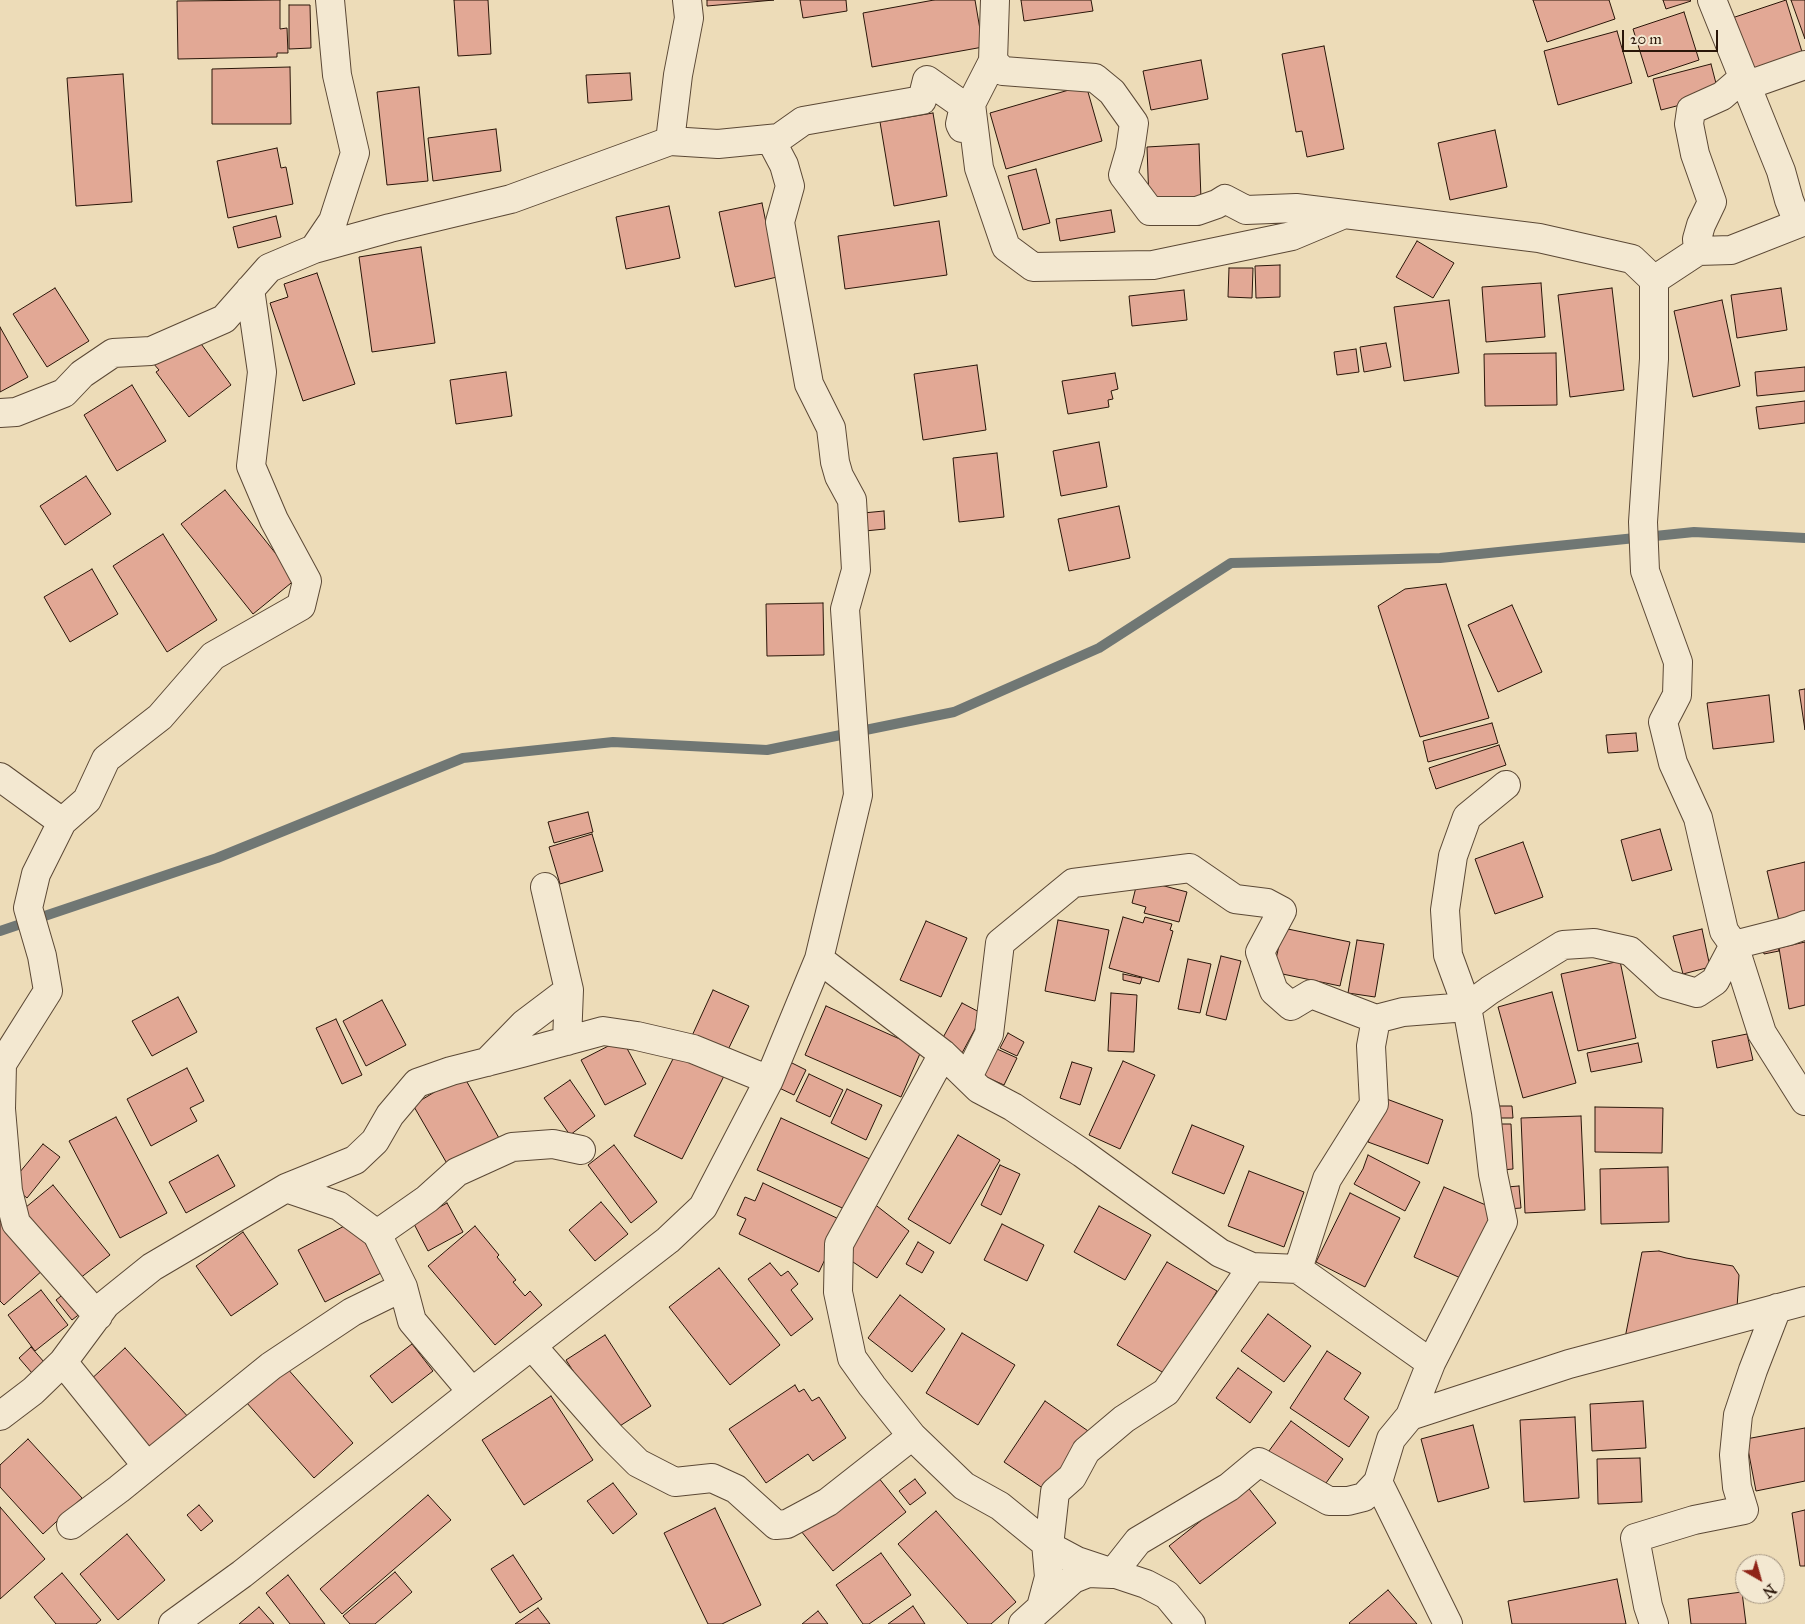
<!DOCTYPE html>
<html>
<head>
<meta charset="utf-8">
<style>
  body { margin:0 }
  #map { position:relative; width:1805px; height:1624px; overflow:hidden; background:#eddcb8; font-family:"IM FELL Great Primer",serif }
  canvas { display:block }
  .north { position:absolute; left:1735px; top:1554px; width:50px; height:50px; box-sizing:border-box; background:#f3e8d1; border:1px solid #a39481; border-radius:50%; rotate:142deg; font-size:14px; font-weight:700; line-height:20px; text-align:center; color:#2a1609 }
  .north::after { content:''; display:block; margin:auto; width:18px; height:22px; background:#8f2418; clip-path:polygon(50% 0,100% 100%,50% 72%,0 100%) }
  .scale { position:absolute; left:1622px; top:30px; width:96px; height:22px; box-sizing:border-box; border:2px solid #2a1609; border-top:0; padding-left:6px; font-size:15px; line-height:18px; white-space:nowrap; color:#2a1609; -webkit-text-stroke:4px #f3e8d1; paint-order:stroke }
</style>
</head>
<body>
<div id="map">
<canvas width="1805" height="1624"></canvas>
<div class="north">N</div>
<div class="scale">20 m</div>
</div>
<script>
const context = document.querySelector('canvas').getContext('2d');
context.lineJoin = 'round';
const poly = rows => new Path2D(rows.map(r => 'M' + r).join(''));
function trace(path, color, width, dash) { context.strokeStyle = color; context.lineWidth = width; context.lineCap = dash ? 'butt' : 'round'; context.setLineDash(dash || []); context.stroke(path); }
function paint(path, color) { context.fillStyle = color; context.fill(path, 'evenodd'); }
const stream = poly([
  [0,931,217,858,463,758,613,742,767,750,954,712,1099,648,1231,563,1440,558,1694,532,1805,538]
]);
const building = poly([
  [280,0,280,29,287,28,288,53,277,53,277,57,178,59,177,1,280,0],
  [454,0,488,0,491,54,458,56,454,0],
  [707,0,774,0,707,6,707,0],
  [800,0,846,0,847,11,803,18,800,0],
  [934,0,975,0,983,47,872,67,863,13,934,0],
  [1021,0,1091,0,1093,11,1024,21,1021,0],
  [1533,0,1609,0,1615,19,1547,42,1533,0],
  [1663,0,1690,0,1691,1,1666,9,1663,0],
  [1786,0,1803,55,1750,73,1732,18,1786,0],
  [1791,0,1805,0,1805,39,1791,0],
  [289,5,310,5,311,48,289,49,289,5],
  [1684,12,1699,60,1648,77,1633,29,1684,12],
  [1617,31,1632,83,1558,105,1544,51,1617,31],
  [1324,46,1344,149,1307,157,1302,131,1296,132,1282,54,1324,46],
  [1201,60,1208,99,1151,110,1143,71,1201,60],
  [1711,64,1719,95,1661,110,1653,79,1711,64],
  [290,67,291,124,212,124,212,69,290,67],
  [630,73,632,100,588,103,586,75,630,73],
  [123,74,132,202,76,206,67,78,123,74],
  [1086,85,1102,141,1006,169,990,113,1086,85],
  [419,87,428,181,387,185,377,92,419,87],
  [933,113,947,196,894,206,880,122,933,113],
  [496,129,501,171,433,181,428,138,496,129],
  [1495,130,1507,187,1450,200,1438,143,1495,130],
  [1199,144,1201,199,1149,202,1147,147,1199,144],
  [277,148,281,168,286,167,293,204,228,218,217,161,277,148],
  [1036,169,1050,223,1023,230,1008,176,1036,169],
  [762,203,777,277,735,287,719,212,762,203],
  [669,206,680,258,626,269,616,217,669,206],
  [1111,210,1115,232,1060,241,1056,219,1111,210],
  [276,216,281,237,238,248,233,227,276,216],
  [939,221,947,275,845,289,838,236,939,221],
  [1417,241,1454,263,1433,298,1396,277,1417,241],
  [421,247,435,343,372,352,359,257,421,247],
  [1280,265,1280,297,1256,298,1255,266,1280,265],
  [1229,268,1253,268,1252,298,1228,297,1229,268],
  [317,273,355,384,303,401,270,303,288,297,284,284,317,273],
  [1541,283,1545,337,1486,342,1482,287,1541,283],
  [55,288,89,341,47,367,13,314,55,288],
  [1612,288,1624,390,1570,397,1558,295,1612,288],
  [1781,288,1787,330,1737,338,1731,295,1781,288],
  [1184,290,1187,320,1132,326,1129,296,1184,290],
  [1449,300,1459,373,1404,381,1394,307,1449,300],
  [1722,300,1740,386,1693,397,1674,311,1722,300],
  [0,327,28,377,0,392,0,327],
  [199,341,231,385,189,417,156,372,159,370,153,363,180,343,186,351,199,341],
  [1386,343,1391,367,1364,372,1360,347,1386,343],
  [1356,349,1359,372,1337,375,1334,352,1356,349],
  [1556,353,1557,405,1485,406,1484,354,1556,353],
  [977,365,986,430,923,440,914,374,977,365],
  [1805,367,1805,391,1757,396,1755,372,1805,367],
  [506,372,512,416,456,424,450,380,506,372],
  [1115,373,1118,389,1111,391,1113,399,1108,400,1109,407,1068,414,1062,381,1115,373],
  [132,385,166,441,117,471,84,415,132,385],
  [1805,401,1805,423,1759,429,1756,407,1805,401],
  [1099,442,1107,487,1061,496,1053,451,1099,442],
  [997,453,1004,517,959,522,953,458,997,453],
  [86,476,111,514,65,545,40,506,86,476],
  [225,490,296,579,253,614,181,524,225,490],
  [1119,506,1130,558,1069,571,1058,519,1119,506],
  [884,511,885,529,865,531,863,513,884,511],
  [163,534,217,620,167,652,113,566,163,534],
  [92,569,118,614,70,642,44,597,92,569],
  [1446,584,1489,718,1420,737,1378,606,1405,589,1446,584],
  [823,603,824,655,767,656,766,604,823,603],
  [1512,605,1542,672,1498,692,1468,625,1512,605],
  [1805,689,1805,730,1799,690,1805,689],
  [1769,695,1774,742,1713,749,1707,703,1769,695],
  [1492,723,1498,743,1428,762,1423,741,1492,723],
  [1636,733,1638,751,1608,753,1606,735,1636,733],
  [1499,745,1506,765,1436,789,1429,768,1499,745],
  [588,812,593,832,554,843,548,822,588,812],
  [1660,829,1672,870,1632,881,1621,840,1660,829],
  [592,834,603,871,560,884,549,847,592,834],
  [1523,842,1543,897,1495,914,1475,859,1523,842],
  [1805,862,1805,915,1779,921,1767,871,1805,862],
  [1138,879,1187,892,1179,922,1144,913,1146,907,1132,903,1138,879],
  [1123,917,1143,923,1145,917,1172,924,1170,930,1173,931,1159,982,1109,968,1123,917],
  [1058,920,1109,930,1095,1001,1045,991,1058,920],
  [926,921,967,938,941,997,900,980,926,921],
  [1283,928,1350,942,1340,986,1273,972,1283,928],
  [1702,929,1710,967,1683,974,1673,936,1702,929],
  [1777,938,1779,951,1764,954,1761,941,1777,938],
  [1357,940,1384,944,1375,997,1348,993,1357,940],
  [1805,942,1805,1005,1789,1009,1779,948,1805,942],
  [1221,956,1241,961,1226,1020,1206,1015,1221,956],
  [1188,959,1211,964,1200,1013,1178,1009,1188,959],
  [1620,961,1636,1038,1578,1051,1561,974,1620,961],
  [1123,974,1142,978,1140,984,1123,980,1123,974],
  [713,990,749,1006,726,1054,691,1038,713,990],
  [1552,992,1576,1083,1523,1098,1498,1007,1552,992],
  [1111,993,1137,995,1134,1052,1108,1051,1111,993],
  [178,997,197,1032,152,1056,132,1021,178,997],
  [382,1000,406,1045,366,1066,343,1021,382,1000],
  [962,1003,983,1014,961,1055,940,1043,962,1003],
  [826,1006,922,1049,901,1097,805,1055,826,1006],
  [336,1019,362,1075,342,1084,316,1028,336,1019],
  [1008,1033,1024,1042,1017,1056,1000,1048,1008,1033],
  [1747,1034,1753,1060,1717,1068,1712,1041,1747,1034],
  [622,1039,646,1084,605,1105,581,1060,622,1039],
  [1638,1043,1642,1062,1591,1072,1587,1053,1638,1043],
  [997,1049,1017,1058,1004,1085,984,1076,997,1049],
  [677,1051,725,1074,682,1159,634,1136,677,1051],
  [788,1061,806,1070,794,1095,775,1086,788,1061],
  [1123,1061,1155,1075,1120,1149,1089,1135,1123,1061],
  [1072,1062,1092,1068,1080,1105,1060,1098,1072,1062],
  [187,1068,204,1101,190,1108,197,1121,151,1146,127,1099,187,1068],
  [809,1074,843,1090,830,1117,796,1101,809,1074],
  [463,1075,499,1138,449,1167,413,1105,463,1075],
  [570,1080,595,1116,570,1135,544,1098,570,1080],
  [847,1089,882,1105,866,1140,831,1123,847,1089],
  [1384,1098,1443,1120,1428,1164,1368,1142,1384,1098],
  [1499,1106,1512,1106,1513,1118,1500,1118,1499,1106],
  [1595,1107,1663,1108,1662,1153,1595,1152,1595,1107],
  [1581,1116,1585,1210,1525,1213,1521,1118,1581,1116],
  [116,1117,167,1213,120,1238,69,1141,116,1117],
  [781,1118,872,1160,849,1211,757,1170,781,1118],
  [1500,1124,1511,1124,1513,1169,1502,1170,1500,1124],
  [1192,1125,1244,1146,1224,1194,1172,1173,1192,1125],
  [958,1135,1000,1160,950,1244,908,1219,958,1135],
  [43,1144,60,1157,27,1198,10,1184,43,1144],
  [614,1145,657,1202,631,1223,588,1165,614,1145],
  [218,1155,235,1186,186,1213,169,1182,218,1155],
  [1368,1155,1420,1182,1405,1211,1354,1184,1363,1169,1368,1155],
  [1000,1165,1020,1174,1001,1215,981,1205,1000,1165],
  [1668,1167,1669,1222,1601,1224,1600,1169,1668,1167],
  [1249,1171,1304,1192,1284,1247,1228,1226,1249,1171],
  [763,1183,843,1221,819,1272,739,1234,746,1219,737,1215,745,1197,755,1201,763,1183],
  [53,1185,110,1255,75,1282,20,1212,53,1185],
  [1519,1186,1521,1208,1508,1209,1507,1187,1519,1186],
  [1444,1187,1495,1209,1465,1280,1414,1257,1444,1187],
  [1350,1193,1400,1218,1365,1287,1316,1262,1350,1193],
  [601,1202,628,1234,595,1261,569,1230,601,1202],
  [447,1203,463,1232,428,1251,413,1222,447,1203],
  [873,1203,909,1231,877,1278,841,1254,873,1203],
  [1099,1206,1151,1235,1125,1280,1074,1252,1099,1206],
  [0,1221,44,1269,4,1305,0,1301,0,1221],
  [354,1221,381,1273,325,1302,298,1250,354,1221],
  [1002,1224,1044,1245,1027,1281,984,1260,1002,1224],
  [475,1226,499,1255,497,1257,516,1280,513,1282,525,1296,530,1291,542,1305,495,1345,428,1266,475,1226],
  [243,1232,278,1284,231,1316,196,1266,243,1232],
  [918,1242,934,1252,922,1273,906,1264,918,1242],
  [1659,1251,1686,1258,1733,1266,1739,1275,1737,1308,1625,1338,1642,1252,1659,1251],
  [1167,1262,1217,1291,1167,1375,1117,1345,1167,1262],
  [770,1263,781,1276,788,1271,798,1284,791,1290,813,1319,791,1336,748,1279,770,1263],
  [719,1268,780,1345,730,1385,669,1307,719,1268],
  [70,1289,86,1309,72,1320,56,1300,70,1289],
  [41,1290,68,1325,35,1351,8,1315,41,1290],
  [900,1295,945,1329,912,1372,868,1338,900,1295],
  [1268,1314,1311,1346,1284,1382,1241,1351,1268,1314],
  [962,1333,1015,1365,978,1425,926,1393,962,1333],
  [605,1335,651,1406,612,1431,566,1360,605,1335],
  [412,1344,433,1371,392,1403,370,1376,412,1344],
  [31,1347,44,1362,32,1373,19,1358,31,1347],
  [125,1348,191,1420,154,1455,88,1382,125,1348],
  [1327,1351,1361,1373,1344,1399,1369,1417,1349,1447,1290,1408,1327,1351],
  [286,1367,353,1443,314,1478,246,1402,286,1367],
  [1238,1368,1272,1392,1250,1423,1216,1398,1238,1368],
  [795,1385,799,1392,804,1389,812,1401,819,1397,846,1438,813,1461,808,1454,766,1483,729,1429,795,1385],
  [551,1396,593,1460,524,1505,482,1440,551,1396],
  [1045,1401,1091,1433,1050,1493,1004,1462,1045,1401],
  [1643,1401,1646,1448,1592,1451,1590,1404,1643,1401],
  [1575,1417,1579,1498,1524,1502,1520,1420,1575,1417],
  [1291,1421,1343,1459,1319,1493,1266,1455,1291,1421],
  [1473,1425,1489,1488,1438,1502,1421,1439,1473,1425],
  [1805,1428,1805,1481,1756,1491,1746,1439,1805,1428],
  [28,1439,82,1498,43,1534,0,1487,0,1465,28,1439],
  [1640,1458,1642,1502,1598,1504,1597,1459,1640,1458],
  [874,1472,906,1512,833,1571,801,1531,874,1472],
  [915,1479,926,1493,910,1505,899,1491,915,1479],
  [613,1483,637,1514,613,1534,587,1501,613,1483],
  [1246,1485,1276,1523,1200,1584,1169,1546,1246,1485],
  [428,1495,451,1520,342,1614,320,1589,428,1495],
  [199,1505,213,1521,201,1531,187,1515,199,1505],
  [0,1507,45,1559,0,1599,0,1507],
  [715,1508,761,1605,722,1624,708,1624,664,1533,715,1508],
  [1805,1510,1805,1566,1800,1566,1792,1513,1805,1510],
  [936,1511,1016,1602,991,1624,968,1624,898,1544,936,1511],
  [127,1534,165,1580,118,1620,80,1574,127,1534],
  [881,1553,911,1595,869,1624,863,1624,836,1585,881,1553],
  [513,1555,542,1599,520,1613,491,1569,513,1555],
  [395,1572,412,1592,375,1624,350,1624,343,1616,395,1572],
  [62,1573,101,1620,96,1624,56,1624,34,1597,62,1573],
  [288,1575,325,1624,290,1624,266,1593,288,1575],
  [1617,1579,1626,1624,1512,1624,1508,1601,1617,1579],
  [1388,1590,1417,1624,1350,1624,1349,1623,1388,1590],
  [1742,1592,1746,1624,1691,1624,1688,1599,1742,1592],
  [913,1606,925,1624,888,1624,913,1606],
  [259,1607,274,1624,239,1624,259,1607],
  [538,1608,550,1624,515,1624,538,1608],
  [818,1611,828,1624,802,1624,818,1611]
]);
const street = poly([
  [995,0,993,61,971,104,979,168,1006,247,1033,267,1153,265,1292,236,1342,215],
  [1712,0,1781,171,1789,200,1798,223],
  [993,61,1003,71,1095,78,1112,92,1134,123,1130,151,1123,175,1150,211,1197,211,1217,204,1225,199,1246,210,1296,208,1539,238,1632,259,1654,280,1654,359,1643,522,1645,571,1678,662,1677,695,1663,722,1673,763,1698,818,1724,931,1734,945,1762,1033,1805,1101],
  [1748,85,1805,65],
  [779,138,803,121,922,100,927,80,964,106,960,124,962,128],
  [670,141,678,75,689,18,687,0],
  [1698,251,1697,239,1701,225,1712,202,1695,154,1689,124,1691,110,1722,96,1744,77],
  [1654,280,1698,251,1731,250,1805,221],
  [0,413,16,412,64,393,82,374,113,353,151,351,224,319,269,268,314,249,333,221,355,153,337,75,330,0],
  [0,777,62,822],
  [545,887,569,990,567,1041],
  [819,959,943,1054,979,1089,1013,1107,1082,1153,1220,1253,1252,1267,1298,1269,1431,1363],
  [943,1054,839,1244,838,1292,852,1358,872,1386,912,1436,964,1486,1000,1506,1049,1546,1077,1561,1146,1584,1167,1595,1191,1624],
  [487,1062,524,1024,569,990],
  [968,1077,989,1034,1000,943,1073,883,1190,868,1235,899,1267,903,1282,911,1260,952,1274,991,1291,1006,1311,994,1376,1019,1403,1012,1467,1007,1490,990,1563,945,1594,943,1630,951,1666,984,1697,993,1715,981,1734,945,1789,931,1805,925],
  [286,1188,339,1206,377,1234,403,1287,412,1321,472,1392],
  [377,1234,427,1199,457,1172,512,1147,553,1144,581,1150],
  [1298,1269,1327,1179,1374,1104,1371,1046,1376,1019],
  [98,1316,16,1223,8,1191,1,1109,2,1064,48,991,42,956,28,908,36,874,62,822,87,800,106,759,160,717,213,656,301,606,307,581,274,520,251,466,262,372,250,289],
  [532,1346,611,1436,638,1463,675,1482,712,1478,736,1489,776,1525,787,1524,828,1502,912,1436],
  [63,1362,147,1466],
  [0,1416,33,1391,63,1362,106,1304,152,1267,286,1188,355,1160,375,1141,390,1115,417,1083,451,1071,522,1053,603,1031,637,1036,693,1049,769,1080],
  [1410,1416,1569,1364,1805,1301],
  [71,1525,119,1489,271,1366,352,1312,403,1287],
  [1049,1546,1055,1492,1072,1477,1086,1451,1124,1419,1166,1392,1252,1267],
  [1041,1607,1049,1577,1046,1543],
  [173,1624,242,1574,472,1392,668,1240,703,1207,769,1080,819,959,858,795,845,609,856,570,852,500,839,476,835,462,831,428,809,384,780,222,790,186,784,165,774,146,779,138,718,144,670,141,511,199,390,228,314,249],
  [1023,1624,1073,1579,1088,1573,1112,1574,1138,1541,1229,1487,1259,1462,1329,1501,1348,1501,1364,1497,1378,1482],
  [1448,1624,1378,1482,1391,1439,1410,1416,1431,1363,1503,1222,1493,1174,1486,1112,1467,1007,1448,955,1445,910,1453,856,1467,817,1506,785],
  [1654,1624,1648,1606,1635,1538,1694,1520,1744,1510,1737,1487,1734,1455,1738,1415,1753,1370,1777,1308]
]);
trace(stream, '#707774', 10);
paint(building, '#e2a895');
trace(building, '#2a1609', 1);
trace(street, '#5b4835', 30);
trace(street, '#f3e8d1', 28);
</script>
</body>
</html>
